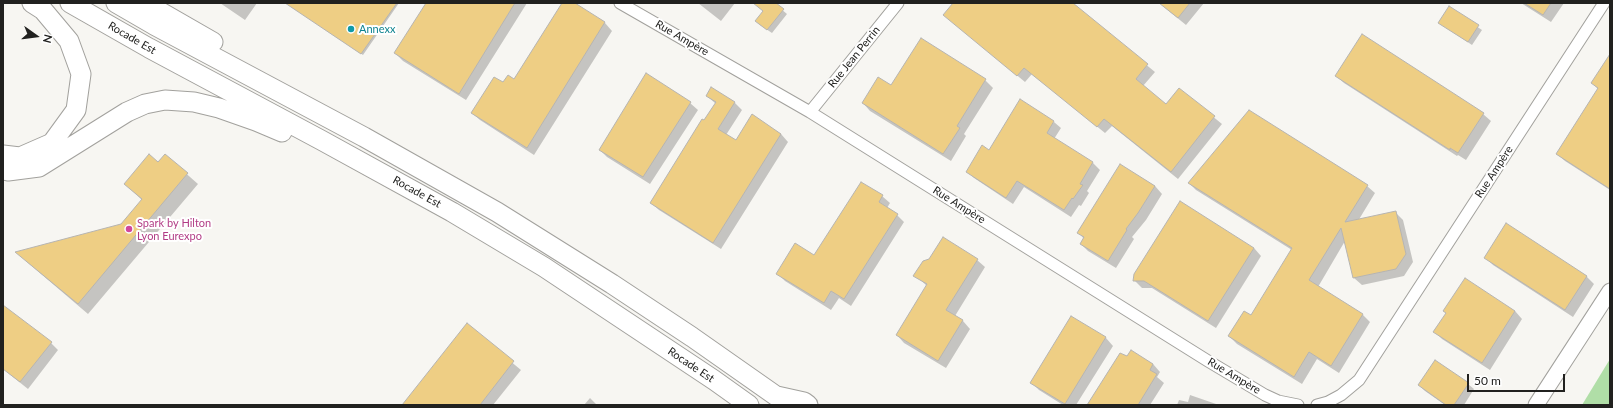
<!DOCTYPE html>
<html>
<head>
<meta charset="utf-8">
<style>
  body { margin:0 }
  #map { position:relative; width:1613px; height:408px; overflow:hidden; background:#f7f6f2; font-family:Lato,sans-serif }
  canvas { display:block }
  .frame { position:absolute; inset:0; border:4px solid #21211f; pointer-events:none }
  .north { position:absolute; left:16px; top:16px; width:40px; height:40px; -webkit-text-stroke:3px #fff; paint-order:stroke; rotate:104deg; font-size:11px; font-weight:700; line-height:16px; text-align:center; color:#21211f }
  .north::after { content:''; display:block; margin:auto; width:14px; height:18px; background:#21211f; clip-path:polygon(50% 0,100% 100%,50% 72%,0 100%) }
  .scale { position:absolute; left:1467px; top:374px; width:98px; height:18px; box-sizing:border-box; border:2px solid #21211f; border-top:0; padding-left:5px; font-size:12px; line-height:14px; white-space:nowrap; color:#21211f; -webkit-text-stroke:3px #fff; paint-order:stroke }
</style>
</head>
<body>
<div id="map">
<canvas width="1613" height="408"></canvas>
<div class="frame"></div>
<div class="north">N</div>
<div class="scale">50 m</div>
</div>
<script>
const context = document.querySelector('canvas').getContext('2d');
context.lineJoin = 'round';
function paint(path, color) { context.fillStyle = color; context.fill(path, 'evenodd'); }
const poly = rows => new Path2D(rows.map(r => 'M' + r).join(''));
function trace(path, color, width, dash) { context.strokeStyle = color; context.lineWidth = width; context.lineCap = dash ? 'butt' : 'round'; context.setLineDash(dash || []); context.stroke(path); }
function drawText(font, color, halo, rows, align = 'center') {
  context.font = font + ' Lato,sans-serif'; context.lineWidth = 4; context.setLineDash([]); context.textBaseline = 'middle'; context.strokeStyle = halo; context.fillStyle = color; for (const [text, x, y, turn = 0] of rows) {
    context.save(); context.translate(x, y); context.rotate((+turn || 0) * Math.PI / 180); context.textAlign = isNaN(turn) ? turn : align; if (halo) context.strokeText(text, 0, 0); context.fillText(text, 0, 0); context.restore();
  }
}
const green = poly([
  [1610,359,1610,405,1582,405]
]);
const shadow = poly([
  [220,3,257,3,245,20],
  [289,3,399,3,363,55,290,6],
  [427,3,527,3,466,100,403,61,395,53],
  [563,3,574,3,605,23,612,31,534,155,480,120,472,113,503,84,514,80],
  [698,3,735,3,721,21],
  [757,3,774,3,787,14,772,33,760,25,764,12],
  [955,3,1071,3,1155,72,1143,86,1166,105,1179,89,1222,124,1178,179,1112,126,1105,133,1032,74,1025,82,944,15],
  [1159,3,1204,3,1186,25],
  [1521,3,1564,3,1551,22],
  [1449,8,1482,30,1472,45,1439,23],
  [1610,55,1610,190,1565,161,1557,154,1598,89,1592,83],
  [1336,76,1483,114,1491,121,1466,160,1458,155,1457,156,1344,83],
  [985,80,993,88,964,134,966,136,951,161,870,111,863,103,891,86],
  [712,88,735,103,742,110,726,135,736,141,752,116,781,134,788,142,721,249,659,210,651,203,716,104,707,96],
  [690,103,698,110,650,184,607,157,600,150],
  [1054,122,1061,128,1054,139,1093,163,1100,170,1087,191,1089,193,1081,206,1079,205,1071,217,1024,187,1013,204,974,178,967,171,989,151],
  [165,155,198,184,88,314,27,262,122,225,142,200,125,184,158,163],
  [1120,165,1155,186,1162,194,1146,220,1132,237,1134,239,1116,268,1088,251,1081,244,1084,239,1078,232],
  [1189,183,1367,186,1375,193,1358,221,1395,212,1403,220,1413,262,1404,276,1362,285,1354,278,1345,241,1318,287,1363,315,1370,322,1339,373,1317,359,1302,384,1237,344,1229,336,1251,316,1292,250,1196,190],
  [882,196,890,203,887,208,897,215,904,222,851,306,839,298,831,310,785,281,777,273,815,257],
  [1506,224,1587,277,1594,284,1573,317,1493,265,1485,257],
  [1254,248,1261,256,1216,328,1152,288,1142,288,1134,280],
  [977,260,985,267,955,316,963,321,970,329,946,368,904,343,897,335,927,286,915,275],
  [3,306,51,343,58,350,28,389,3,369],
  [1515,311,1522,319,1490,370,1442,339,1434,331,1447,313],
  [1071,317,1106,338,1113,346,1076,405,1063,405,1039,390,1032,383],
  [467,325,521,370,493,405,403,405],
  [1131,351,1153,364,1160,372,1157,377,1164,383,1150,405,1088,405],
  [1468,384,1474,389,1464,405,1445,405,1425,391,1419,385],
  [1190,395,1219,405,1177,405,1179,400,1188,402],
  [590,398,597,405,584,405]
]);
const building = poly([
  [285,3,397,3,361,54,285,3],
  [426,3,515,3,459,94,394,53,426,3],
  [562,3,575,3,605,22,527,148,471,113,494,77,503,82,508,75,514,79,562,3],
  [753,3,776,3,784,9,767,30,755,21,763,11,753,3],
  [953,3,1073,3,1148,64,1136,79,1166,104,1179,88,1215,116,1171,172,1104,119,1097,127,1024,68,1017,76,943,15,953,3],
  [1159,3,1190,3,1178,18,1159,3],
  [1524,3,1551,3,1543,15,1524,3],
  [1449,6,1479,25,1468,42,1438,23,1449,6],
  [1362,34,1484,113,1458,153,1450,148,1450,150,1335,76,1362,34],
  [921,38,986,79,957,126,960,128,943,154,862,103,878,77,891,85,921,38],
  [1610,54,1610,189,1556,154,1598,88,1591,83,1610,54],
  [646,73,691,102,643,177,599,150,646,73],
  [711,87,735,102,718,129,736,140,752,114,781,134,713,243,650,203,702,119,704,120,716,102,706,96,711,87],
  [1020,99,1054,121,1047,133,1093,162,1080,184,1083,185,1073,199,1072,198,1064,210,1017,181,1006,198,966,172,982,145,989,150,1020,99],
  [1249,110,1368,185,1345,222,1396,211,1406,254,1396,269,1353,278,1341,228,1309,280,1363,314,1331,366,1309,352,1294,377,1228,336,1244,311,1251,315,1292,248,1188,183,1249,110],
  [149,154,158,162,165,154,188,173,78,304,15,252,121,224,142,199,124,184,149,154],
  [1120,164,1155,186,1138,213,1126,229,1127,230,1108,261,1080,244,1084,237,1077,233,1120,164],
  [861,182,883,195,879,202,898,214,844,299,831,291,824,303,776,274,795,243,814,255,861,182],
  [1180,201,1254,248,1208,321,1144,281,1133,281,1134,274,1180,201],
  [1506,223,1587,276,1565,310,1484,258,1506,223],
  [943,237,978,259,946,310,963,320,938,361,896,335,927,284,913,276,923,261,929,259,943,237],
  [1465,278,1515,311,1482,363,1433,332,1446,313,1443,311,1465,278],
  [3,305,52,342,20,382,3,369,3,305],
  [1071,316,1106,337,1065,404,1030,383,1071,316],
  [467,323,514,361,480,405,402,405,467,323],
  [1131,350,1153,364,1150,370,1157,374,1138,405,1087,405,1120,353,1127,356,1131,350],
  [1435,360,1469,383,1454,405,1446,405,1418,385,1435,360]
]);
const street = poly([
  [620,3,810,112,1208,361,1265,395,1278,401,1298,405],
  [810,112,898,3],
  [1317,405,1328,402,1341,395,1359,380,1604,3]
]);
const secondary = poly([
  [1536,405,1610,291]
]);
const highway = poly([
  [70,3,149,48,321,140,452,212,544,267,714,380,749,405],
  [116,3,154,25,364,137,497,212,612,284,692,337,789,405],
  [145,3,213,42],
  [3,155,20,157,52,143,76,110,81,74,69,41,43,10,32,3],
  [3,170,8,171,39,167,127,112,145,104,165,100,194,102,219,108,256,121,282,132],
  [777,396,804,402,808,405]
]);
const markers = [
  [351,29,4,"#0f9aa8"],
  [129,229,4,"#d1479c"]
];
const cultureNames = [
  ["Annexx",359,29]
];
const streetNames = [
  ["Rocade Est",132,38,30],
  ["Rue Ampère",682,38,30],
  ["Rue Jean Perrin",854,57,-51],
  ["Rue Ampère",1494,172,-57],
  ["Rocade Est",417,192,29],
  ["Rue Ampère",959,205,32],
  ["Rocade Est",691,365,34],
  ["Rue Ampère",1234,376,31]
];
const hotelNames = [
  ["Spark by Hilton",137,223],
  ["Lyon Eurexpo",137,236]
];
paint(green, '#b0dea7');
paint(shadow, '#0003');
paint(building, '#eece84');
trace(building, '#b6b4b1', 1);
trace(street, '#a2a19d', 13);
trace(secondary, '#a2a19d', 17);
trace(highway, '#a2a19d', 21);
trace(street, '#fff', 11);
trace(secondary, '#fff', 15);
trace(highway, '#fff', 19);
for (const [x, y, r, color] of markers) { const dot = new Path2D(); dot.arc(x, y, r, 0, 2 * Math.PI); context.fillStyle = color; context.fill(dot); trace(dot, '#fff', 1.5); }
drawText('11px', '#0d838f', '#fff', cultureNames, 'left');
drawText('11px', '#21211f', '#fff', streetNames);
drawText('11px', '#b23c85', '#fff', hotelNames, 'left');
</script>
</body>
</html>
